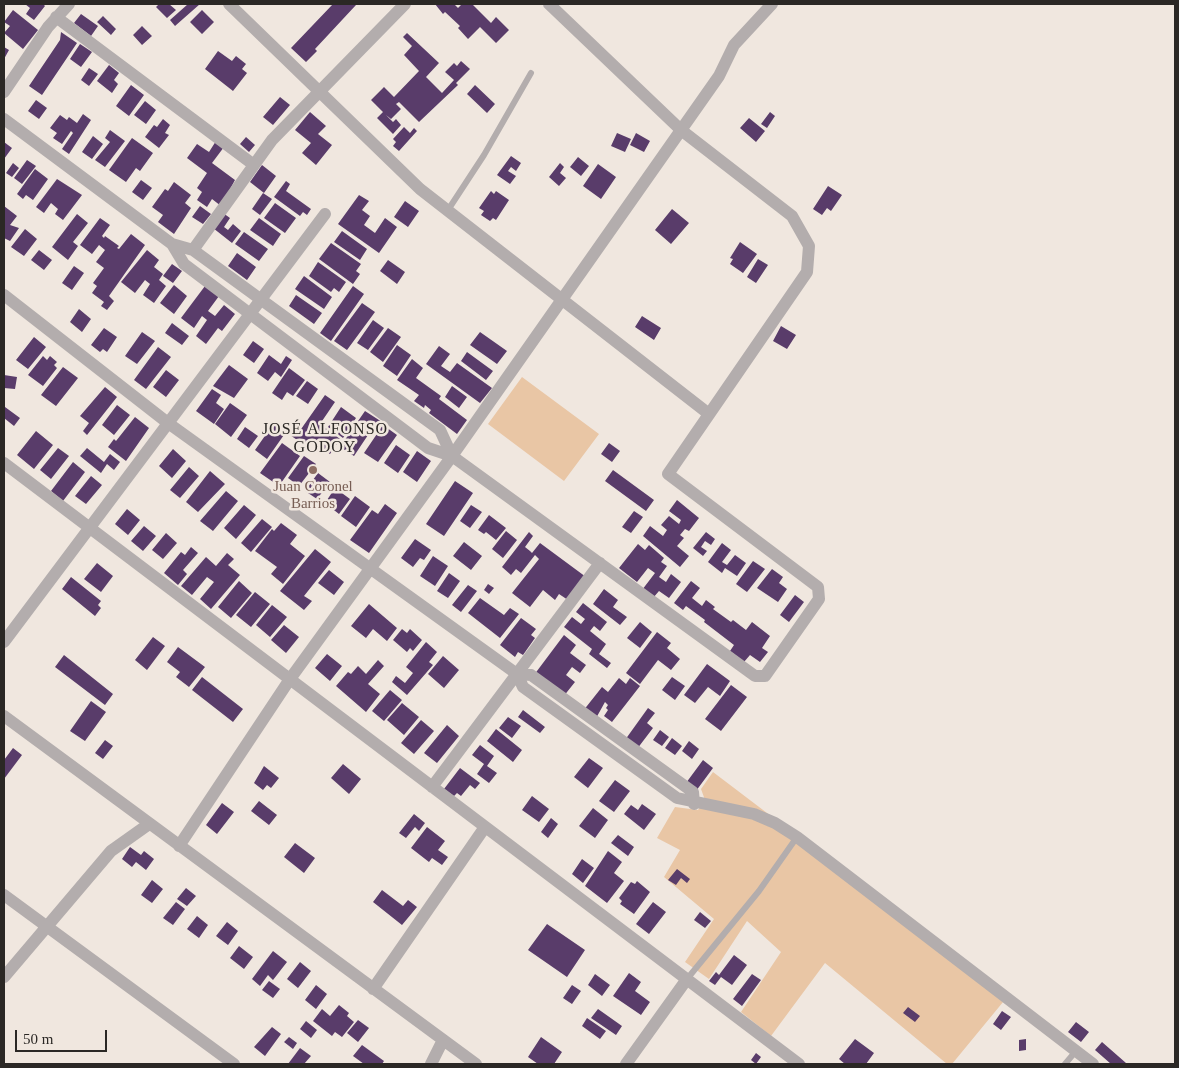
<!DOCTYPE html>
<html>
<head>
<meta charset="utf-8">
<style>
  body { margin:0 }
  #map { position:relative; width:1179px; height:1068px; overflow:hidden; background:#f0e7df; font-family:Georgia,serif }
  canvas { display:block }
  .frame { position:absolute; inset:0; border:5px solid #2b2825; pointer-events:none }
  .scale { position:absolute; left:15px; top:1030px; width:92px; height:22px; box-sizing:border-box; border:2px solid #2b2825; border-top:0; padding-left:6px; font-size:15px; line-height:18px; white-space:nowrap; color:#2b2825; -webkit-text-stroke:4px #f0e7df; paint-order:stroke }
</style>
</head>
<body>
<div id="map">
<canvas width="1179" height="1068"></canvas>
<div class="frame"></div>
<div class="scale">50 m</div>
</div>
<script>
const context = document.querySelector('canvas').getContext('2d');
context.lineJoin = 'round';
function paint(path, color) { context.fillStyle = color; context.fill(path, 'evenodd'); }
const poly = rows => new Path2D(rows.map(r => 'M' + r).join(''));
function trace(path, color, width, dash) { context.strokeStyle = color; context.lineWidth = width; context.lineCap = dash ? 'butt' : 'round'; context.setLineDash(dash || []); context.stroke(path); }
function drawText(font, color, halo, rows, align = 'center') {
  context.font = font + ' Georgia,serif'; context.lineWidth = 5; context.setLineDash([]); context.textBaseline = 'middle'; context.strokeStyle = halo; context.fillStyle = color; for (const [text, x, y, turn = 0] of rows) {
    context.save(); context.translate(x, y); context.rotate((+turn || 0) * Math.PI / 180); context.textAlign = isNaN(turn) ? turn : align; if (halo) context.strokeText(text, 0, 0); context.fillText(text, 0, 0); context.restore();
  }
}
const green = poly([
  [522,377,599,434,564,481,488,424],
  [713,772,1008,996,952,1064,947,1064,825,963,771,1036,741,1012,781,952,747,921,709,979,685,962,714,919,664,877,680,850,657,838,675,807,698,810,705,800,701,789]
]);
const building = poly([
  [25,4,43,4,45,6,34,20,26,14,30,8],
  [159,4,169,4,176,10,167,18,156,7],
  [188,4,200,4,175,26,170,20],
  [333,4,356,5,315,49,317,51,306,62,291,48],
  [435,4,454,4,458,8,462,4,472,4,491,23,496,17,509,30,496,43,480,27,468,39,458,28,460,26,445,12,443,14],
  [13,10,38,30,23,49,4,33,10,26,4,22],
  [202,10,214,22,202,34,190,22],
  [81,14,98,26,91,36,74,23],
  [103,16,116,29,111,35,97,22],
  [142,26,152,36,142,45,133,35],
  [61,32,77,43,42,95,29,86,60,40],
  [407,33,439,63,426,77,442,93,454,80,445,72,454,63,457,66,461,61,470,69,456,83,458,85,419,122,399,102,396,104,401,109,391,119,386,115,393,122,396,119,401,125,393,134,377,118,383,112,371,100,384,87,394,97,419,71,404,55,412,46,403,37],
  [80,44,92,52,81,67,70,59],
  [4,47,9,50,4,59],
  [218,51,232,61,236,56,246,64,242,69,247,73,233,91,205,69],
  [109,65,119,73,114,80,118,84,112,93,97,81],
  [89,68,98,74,89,86,81,80],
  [131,85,144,95,129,116,116,106],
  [475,85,495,104,487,113,467,94],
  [280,97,290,105,273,125,263,117],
  [36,100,47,108,39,119,28,111],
  [145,101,156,110,146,124,134,115],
  [310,112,326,126,318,134,332,145,316,165,302,153,311,143,295,130],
  [770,112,775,116,767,128,761,124],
  [83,114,91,120,69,154,62,149,73,133,71,131,62,144,53,138,57,133,50,128,60,115,67,120,69,117,77,123],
  [749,118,765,131,756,142,740,128],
  [163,119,170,125,165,133,169,135,159,148,145,137,154,125,157,127],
  [404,127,410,133,414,128,417,131,399,151,393,146,396,142,393,139],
  [110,130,125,141,105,167,95,160,110,142,105,138],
  [617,133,631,139,625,152,611,146],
  [636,133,650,141,644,152,630,145],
  [93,136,103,144,92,159,82,152],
  [246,137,255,145,249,152,240,144],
  [132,138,153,153,140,171,136,168,126,182,109,170],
  [216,141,224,147,212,163,235,180,221,206,212,199,207,207,197,200,202,192,197,188,207,173,187,158,197,144,209,152],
  [4,142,12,148,4,159],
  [511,156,521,163,516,171,511,167,508,171,516,176,510,184,497,175],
  [578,157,589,166,581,176,570,167],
  [27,160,36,166,22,184,14,178],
  [13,163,19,168,12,177,6,173],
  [560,163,564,167,560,173,566,178,559,186,549,177],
  [598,164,616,177,601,199,583,186],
  [262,165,276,176,264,193,250,182],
  [35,169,48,179,33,200,26,195,23,199,17,194],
  [57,179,82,195,63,220,55,214,58,209,51,203,44,213,36,207],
  [141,180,152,188,143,200,132,192],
  [286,181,290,184,286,191,311,209,307,215,303,212,300,216,274,197],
  [174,182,191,195,185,203,191,208,174,234,158,222,163,215,152,207,165,189,168,191],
  [828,186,842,195,831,211,827,208,822,215,813,209],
  [491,191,494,194,496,191,509,200,496,220,493,218,490,221,481,215,484,211,479,208],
  [263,193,272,199,260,215,252,209],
  [359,195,369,201,362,210,370,216,364,225,375,233,385,218,397,227,379,253,338,224],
  [405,201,419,211,408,227,394,217],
  [275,203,296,218,285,233,264,218],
  [4,206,17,216,10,225,19,228,10,241,4,238],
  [200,206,211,214,203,224,192,217],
  [672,209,689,223,671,244,655,230],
  [223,213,230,218,224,227,228,230,233,224,241,231,232,243,213,228],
  [77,214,88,223,73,242,78,246,68,260,52,247],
  [100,218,110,225,102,236,104,238,105,236,119,246,117,248,119,249,131,234,145,245,109,296,114,301,107,310,101,306,104,302,92,293,97,286,93,283,104,268,96,262,105,250,99,245,92,254,80,245],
  [259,218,281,234,273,246,250,230],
  [25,229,37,239,24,256,11,247],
  [342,231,367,249,360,260,334,242],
  [244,232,268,249,259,261,235,244],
  [740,242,757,254,743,273,730,264,733,259,730,258],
  [331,243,361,264,356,271,360,274,353,284,319,259],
  [39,250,52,260,44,270,31,260],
  [147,250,159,260,154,267,163,274,159,280,166,286,154,303,143,295,150,284,145,280,135,293,121,282],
  [237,253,256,267,247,280,228,266],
  [758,259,768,265,756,283,747,277],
  [388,260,405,272,397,284,380,271],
  [318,262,346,282,339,292,334,288,331,292,309,276],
  [172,264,182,271,173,283,163,276],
  [74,266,84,273,72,290,62,283],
  [304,276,332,297,324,309,295,289],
  [174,285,187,296,174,314,160,303],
  [205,286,219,296,208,311,215,316,224,305,235,314,222,331,218,328,206,344,196,336,207,320,202,316,194,328,181,318],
  [353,286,364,294,331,341,320,333],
  [296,295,322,313,314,324,289,306],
  [362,303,375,312,347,350,334,341],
  [79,309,91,319,82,332,70,322],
  [642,316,661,328,654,340,635,327],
  [373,320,384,328,368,350,357,343],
  [172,323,189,336,182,345,165,333],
  [781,326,796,335,787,349,773,341],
  [104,328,117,337,107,352,103,349,100,352,91,345],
  [388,328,401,337,383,362,370,352],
  [142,332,155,341,137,364,125,356],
  [480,332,507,351,497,364,470,345],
  [34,337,46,347,28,369,16,360],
  [253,341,264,349,254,363,243,355],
  [397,345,411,355,397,376,383,366],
  [439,346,450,354,441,366,450,372,457,363,492,388,480,403,426,364],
  [158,347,171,357,146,389,134,380],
  [467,352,493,371,486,380,461,361],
  [269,355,281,364,286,356,292,360,281,377,275,372,268,381,257,373],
  [43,356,47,360,50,356,57,362,54,365,57,368,43,386,28,375],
  [412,359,423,368,416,378,441,396,439,399,467,420,457,434,429,413,431,410,425,405,424,408,414,401,419,395,397,380],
  [229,365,248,379,234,398,213,386],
  [63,367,78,378,56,406,41,395],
  [289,368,305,380,293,396,287,392,282,400,272,393],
  [166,370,179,380,166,397,153,387],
  [4,375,17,377,15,389,4,388],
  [307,381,318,389,308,404,296,396],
  [452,386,467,397,459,408,445,397],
  [105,387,117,397,87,435,83,431,89,423,80,416],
  [212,389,221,395,216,403,224,409,214,424,196,411],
  [325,395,335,402,320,424,340,439,330,454,310,440,306,446,287,433,292,427,299,432],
  [230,403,247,415,231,437,215,424],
  [117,405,130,415,114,435,102,425],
  [5,407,20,418,14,426,4,418],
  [341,407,356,418,343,438,328,427],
  [365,411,382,422,374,434,370,432,354,456,340,447],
  [135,417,149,428,126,461,108,447,114,439,116,441],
  [274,423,286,432,267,459,255,450],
  [383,425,397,435,378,462,364,453],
  [245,427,258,436,249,448,237,439],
  [36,431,53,445,34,469,17,455],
  [282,443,300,456,279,486,260,473],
  [609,443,620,451,612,462,601,454],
  [396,445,410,455,398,473,384,463],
  [58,448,69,456,51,479,40,470],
  [87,448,104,462,110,454,120,462,114,470,107,464,101,473,80,456],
  [173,449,186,461,172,478,159,466],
  [417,451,431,461,417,482,403,472],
  [304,456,316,464,299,486,288,478],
  [73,462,85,472,63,501,51,491],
  [189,467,199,476,180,498,170,490],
  [613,470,654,500,646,511,605,481],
  [210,471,225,484,198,512,186,502],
  [318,473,330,482,317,499,305,491],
  [91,476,102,485,86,504,75,496],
  [455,481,473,493,444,536,426,524],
  [335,488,350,499,339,514,325,503],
  [226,491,238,501,213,531,200,521],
  [355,496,370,507,356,527,341,516],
  [677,500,699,518,689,531,685,529,680,535,684,538,677,546,689,556,680,567,643,536,650,526,663,536,667,530,661,525,669,516,679,524,681,520,669,511],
  [385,504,397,513,369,553,350,540,372,510,378,514],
  [244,505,256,515,236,539,224,528],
  [471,505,482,512,470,528,460,521],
  [127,509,140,520,128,535,115,524],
  [634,511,643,517,631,533,622,527],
  [489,515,506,528,496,540,486,532,484,534,478,530],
  [262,519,272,527,251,552,241,543],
  [281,523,297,535,290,544,305,556,283,584,271,574,277,567,255,551,272,529,274,531],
  [144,526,156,536,143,551,131,541],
  [506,531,517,540,503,558,492,549],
  [529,532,533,536,525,547,530,551,532,553,540,543,586,577,568,600,559,594,555,600,543,590,530,607,512,593,539,559,535,555,521,573,516,569,511,575,502,567],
  [706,532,715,539,711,545,705,541,701,547,707,551,703,556,693,548],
  [166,533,177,543,163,559,152,550],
  [415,539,431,550,424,560,420,558,413,567,401,558],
  [464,542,482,556,471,570,453,556],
  [722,543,731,550,722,562,727,565,735,555,746,563,737,576,725,568,722,573,708,562],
  [638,544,645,550,649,545,664,558,661,562,667,566,659,577,666,582,671,574,681,582,669,598,659,591,653,598,642,590,655,573,648,568,637,582,619,568],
  [191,547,198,553,183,570,187,574,178,585,164,573,181,552,185,555],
  [315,549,331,562,304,596,312,601,304,610,280,591],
  [227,553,234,559,228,565,240,575,211,609,200,599,214,582,207,577,192,595,181,586,206,557,216,566],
  [433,556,448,566,435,586,420,576],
  [753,561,765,569,747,592,736,584],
  [97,563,113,576,101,592,84,579],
  [772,569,783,577,779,583,787,589,778,602,757,588],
  [329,570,344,582,334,595,318,583],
  [449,573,460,581,448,598,437,591],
  [71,577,101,601,98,605,101,608,95,616,62,589],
  [239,581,252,593,231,618,218,607],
  [691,581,700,588,692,598,702,606,706,600,715,607,713,609,731,622,733,620,746,630,752,622,770,636,762,648,768,652,760,662,750,655,744,662,730,651,734,645,704,622,705,620,686,606,683,610,674,603],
  [488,584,494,588,489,594,484,590],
  [468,585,477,591,461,612,452,605],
  [604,589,618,600,613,607,627,617,620,625,593,604],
  [255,592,270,604,251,627,236,615],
  [795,595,804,602,789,622,780,615],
  [480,598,504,615,510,608,519,614,500,638,468,613],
  [583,603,607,622,600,631,594,626,590,631,606,644,599,654,611,663,607,668,589,654,592,649,564,627,572,617,581,624,585,619,576,612],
  [369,604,397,628,387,641,373,629,366,638,351,626],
  [272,605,287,617,270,637,256,625],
  [521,618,536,629,531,635,535,638,523,655,518,652,515,657,500,645],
  [640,622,652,632,640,648,627,638],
  [284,625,299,637,286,653,271,640],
  [402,629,407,633,410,629,422,640,413,651,410,648,407,652,393,640],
  [657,632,671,643,667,648,680,659,671,670,658,660,640,684,626,673],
  [564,635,576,645,570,653,586,665,580,673,572,667,566,675,575,682,563,697,534,675],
  [153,637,165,646,147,670,135,660],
  [426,642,437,652,429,662,433,665,407,695,392,682,396,676,405,683,413,673,406,667],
  [178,647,205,667,189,687,176,677,180,672,167,662],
  [327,654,342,666,330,681,315,668],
  [64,655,113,694,105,705,55,667],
  [443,656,459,670,444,688,428,674],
  [378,660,384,666,368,684,380,694,366,712,336,686,348,672,351,674,358,666,366,674],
  [707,664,730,681,720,696,708,687,695,703,684,695],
  [202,677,243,709,233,722,192,690],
  [672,677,685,686,675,700,662,690],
  [619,678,626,684,630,678,640,686,612,722,604,716,608,710,606,708,608,705,605,702,595,720,583,711,602,687,608,692],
  [731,685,747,697,721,731,705,719],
  [390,690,402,700,384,721,372,711],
  [91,701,106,712,85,741,70,731],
  [402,703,419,717,404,735,387,720],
  [648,708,655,713,647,723,653,728,637,749,625,740],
  [523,710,545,727,540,733,518,717],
  [508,717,521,726,512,738,499,728],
  [421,720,434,731,414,754,401,743],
  [447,725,459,736,437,763,424,753],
  [496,729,522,750,513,762,487,741],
  [660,730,669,737,662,746,653,740],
  [672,738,682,746,675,755,665,748],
  [105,740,113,746,103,759,95,753],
  [689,741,699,749,692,759,682,751],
  [480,745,494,756,487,766,497,773,489,783,477,774,484,764,472,755],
  [13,748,22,755,4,779,4,760],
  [589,758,603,768,588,788,574,777],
  [703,760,713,768,696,791,686,783],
  [343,764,361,779,349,794,331,778],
  [264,766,279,778,271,788,267,785,263,790,254,783],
  [460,768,480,783,475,789,470,785,461,796,457,793,454,796,444,789],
  [615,780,630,791,614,812,599,801],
  [532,796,549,809,539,822,522,810],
  [259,801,277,815,269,825,251,811],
  [222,803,234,812,217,834,206,825],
  [642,804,656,814,644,830,624,814,631,805,638,810],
  [593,808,608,820,595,838,579,826],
  [414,814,425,823,419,831,415,827,406,838,399,833],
  [551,818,558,824,548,838,541,832],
  [427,827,445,841,438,850,448,857,442,865,432,858,429,862,411,848],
  [618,835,634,847,628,856,611,843],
  [295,843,315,858,304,873,284,857],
  [130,847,141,855,144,851,154,859,146,870,136,862,132,867,122,859],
  [608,851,622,862,614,873,624,881,607,903,585,886],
  [582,859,594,868,583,883,572,874],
  [677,869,690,879,687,883,681,878,676,885,668,880],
  [152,880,163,889,152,903,141,895],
  [637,881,650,892,634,914,620,904,622,901,619,898,631,882,635,884],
  [186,888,196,896,187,906,177,899],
  [382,890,403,906,408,900,417,907,402,925,373,902],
  [176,902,185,909,173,925,163,918],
  [653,902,666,912,649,934,636,924],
  [700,912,711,921,705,928,694,920],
  [197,916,208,925,199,938,187,929],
  [227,922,238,931,228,945,216,936],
  [547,924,585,950,567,977,528,950],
  [239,946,253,957,244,969,230,958],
  [273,951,287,962,273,980,268,975,260,986,252,979],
  [734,955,747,965,732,985,721,977,715,985,709,981,716,972,719,975],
  [300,962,311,971,298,988,287,979],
  [629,973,641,982,635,991,650,1002,641,1015,613,996],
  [595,974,610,985,602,996,588,985],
  [752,974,761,980,742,1006,733,999],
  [269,981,280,989,273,998,262,990],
  [316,985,327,994,316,1009,305,1000],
  [572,985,581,991,572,1004,563,998],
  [339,1005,349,1013,347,1016,354,1022,342,1037,335,1032,332,1036,313,1021,322,1009,330,1016],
  [908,1007,920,1016,915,1022,903,1013],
  [598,1009,622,1026,616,1035,591,1018],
  [1002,1011,1011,1017,1001,1030,993,1024],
  [587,1018,606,1031,600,1039,582,1026],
  [358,1020,369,1028,358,1042,347,1033],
  [306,1021,317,1030,311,1038,300,1029],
  [1076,1022,1089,1032,1081,1042,1068,1032],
  [272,1027,281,1034,265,1056,254,1047],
  [289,1037,297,1043,293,1049,284,1042],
  [541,1037,562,1052,554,1064,538,1064,528,1057],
  [855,1039,874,1053,866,1064,845,1064,839,1059],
  [1026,1039,1026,1050,1019,1051,1019,1040],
  [1102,1042,1126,1063,1125,1064,1111,1064,1095,1050],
  [362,1045,384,1061,382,1064,364,1064,353,1056],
  [300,1048,311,1056,304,1064,288,1064],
  [756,1053,761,1057,756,1064,751,1060]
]);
const lane = poly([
  [448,210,484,155,531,73],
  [687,979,759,891,797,837],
  [1065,1064,1076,1051]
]);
const street = poly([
  [229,4,420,189,709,414],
  [56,17,254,165],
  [4,92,48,27,69,4],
  [4,119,172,244,193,250,440,430,452,456],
  [172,244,184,264,428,448,452,456,755,676,765,676,819,599,818,587,668,474,807,272,809,246,792,216,681,130,549,4],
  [193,250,272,140,405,4],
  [4,295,168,423,517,674,531,675,693,792,694,804],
  [4,463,799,1064],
  [4,642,325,214],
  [517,674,523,687,677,798,754,814,775,823,797,837,1093,1064],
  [4,716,476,1064],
  [432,787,600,563],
  [179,846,290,679,452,456,719,76,734,45,772,4],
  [4,895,234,1064],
  [4,977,111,851,149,824],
  [373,989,485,827],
  [431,1064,443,1040],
  [626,1064,687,979]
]);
const markers = [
  [313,470,5,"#8d6e63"]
];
const educationNames = [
  ["Juan Coronel",313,487],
  ["Barrios",313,504]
];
const neighbourhoodNames = [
  ["JOSÉ ALFONSO",325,430],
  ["GODOY",325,448]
];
paint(green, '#e9c6a5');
paint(building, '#593c6a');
trace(lane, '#b3adad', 6);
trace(street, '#b3adad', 12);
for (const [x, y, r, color] of markers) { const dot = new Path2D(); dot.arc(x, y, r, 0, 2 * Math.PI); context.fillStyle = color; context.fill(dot); trace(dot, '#f0e7df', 2); }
drawText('15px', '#785e54', '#f0e7df', educationNames);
context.letterSpacing = '1px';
drawText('16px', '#2b2825', '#f0e7df', neighbourhoodNames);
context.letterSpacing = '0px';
</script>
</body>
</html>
